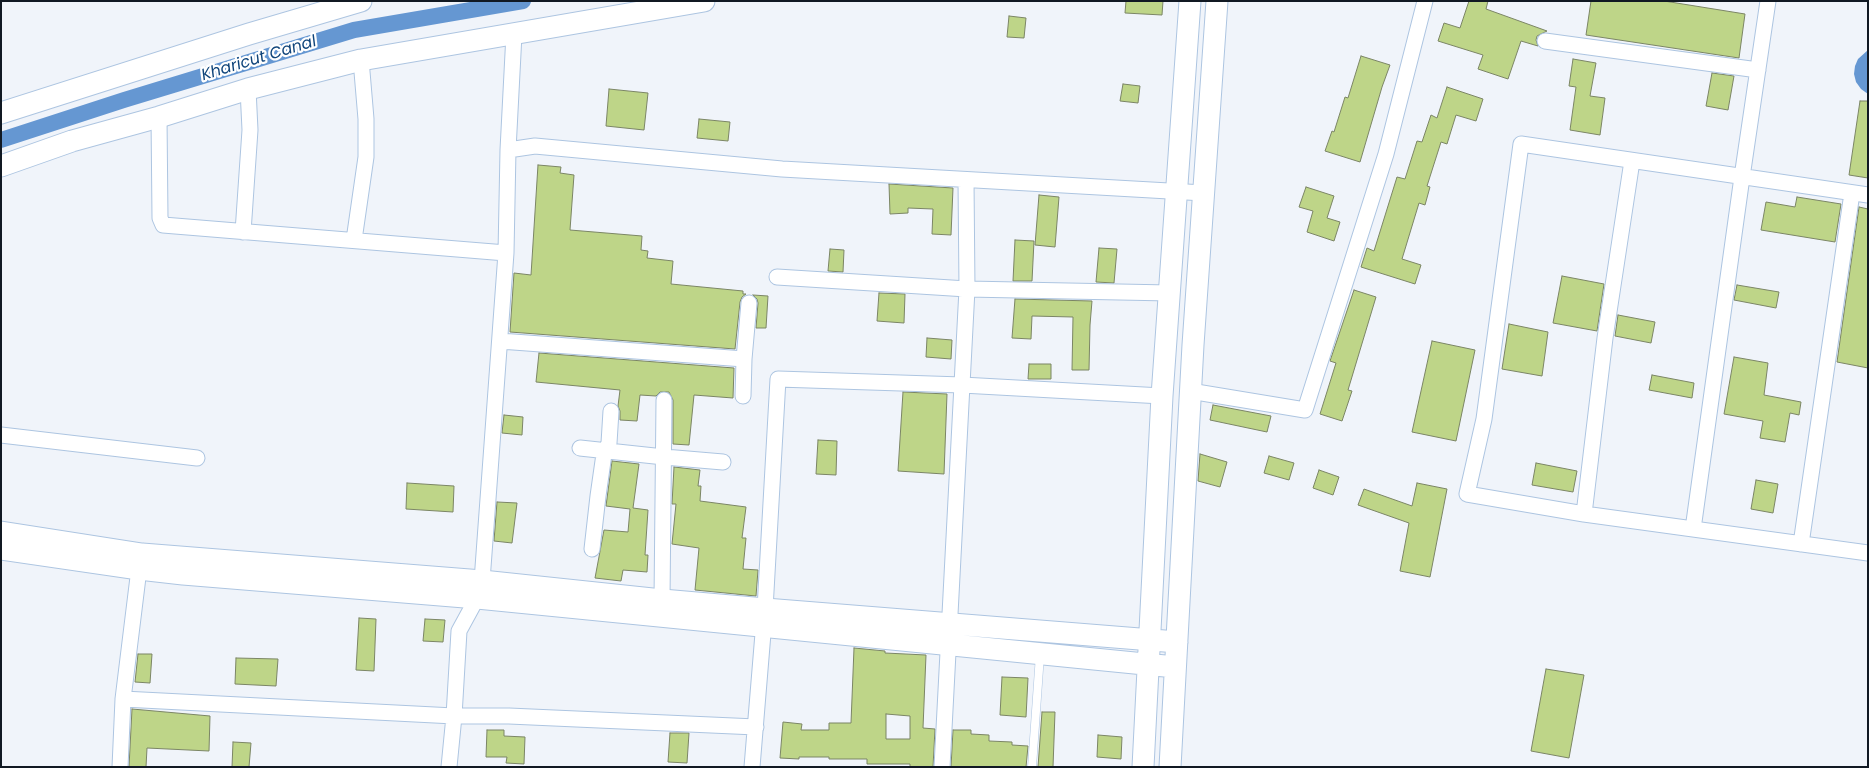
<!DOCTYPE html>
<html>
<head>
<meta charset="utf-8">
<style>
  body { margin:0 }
  #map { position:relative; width:1869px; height:768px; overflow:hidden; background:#f0f4fa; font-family:Poppins,sans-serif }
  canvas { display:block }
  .frame { position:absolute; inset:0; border:2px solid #111923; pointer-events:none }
</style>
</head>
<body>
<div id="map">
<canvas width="1869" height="768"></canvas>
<div class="frame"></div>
</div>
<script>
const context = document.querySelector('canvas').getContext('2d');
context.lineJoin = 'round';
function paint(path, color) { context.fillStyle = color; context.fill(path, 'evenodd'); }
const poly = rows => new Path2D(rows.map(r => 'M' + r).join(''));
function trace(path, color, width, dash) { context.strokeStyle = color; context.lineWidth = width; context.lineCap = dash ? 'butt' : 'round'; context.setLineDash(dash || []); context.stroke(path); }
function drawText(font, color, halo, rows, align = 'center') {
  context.font = font + ' Poppins,sans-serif'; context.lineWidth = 4.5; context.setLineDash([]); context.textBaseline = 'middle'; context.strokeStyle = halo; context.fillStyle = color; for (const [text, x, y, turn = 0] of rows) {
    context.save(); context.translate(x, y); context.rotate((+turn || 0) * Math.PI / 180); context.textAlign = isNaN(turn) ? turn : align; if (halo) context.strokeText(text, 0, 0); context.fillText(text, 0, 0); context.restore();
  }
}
const water = poly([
  [1868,50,1868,94,1861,89,1856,82,1854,74,1855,66,1858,59]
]);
const canal = poly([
  [1,140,124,100,354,30,523,1]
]);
const building = poly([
  [1126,1,1163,1,1162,15,1125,13,1126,1],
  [1469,1,1488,1,1486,9,1547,31,1537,36,1536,40,1538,46,1521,41,1508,79,1478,69,1483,55,1438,41,1444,23,1460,28,1469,1],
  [1591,1,1664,1,1745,14,1739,58,1586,35,1591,1],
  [1009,16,1026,18,1024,38,1007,37,1009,16],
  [1361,56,1390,65,1382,87,1360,162,1325,151,1332,131,1334,132,1345,97,1348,98,1361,56],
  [1573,59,1596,63,1590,96,1605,98,1600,135,1570,130,1576,87,1569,86,1573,59],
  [1712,73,1734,76,1728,110,1706,106,1712,73],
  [1123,84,1140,86,1138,103,1120,101,1123,84],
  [1447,87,1483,99,1476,121,1456,115,1447,144,1441,142,1427,186,1430,187,1425,205,1419,203,1402,259,1421,265,1415,284,1361,267,1367,248,1374,251,1397,177,1405,179,1417,141,1422,142,1431,115,1437,118,1447,87],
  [609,89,648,93,644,130,606,126,609,89],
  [1860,101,1868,101,1868,178,1849,175,1860,101],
  [699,119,730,122,728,141,697,138,699,119],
  [538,165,561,167,560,173,574,175,570,230,642,236,641,250,648,251,647,258,673,261,671,284,743,291,743,294,746,294,742,297,740,302,735,349,510,332,514,273,531,275,538,165],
  [889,184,953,188,951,235,932,234,933,209,908,208,908,213,890,214,889,184],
  [1306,187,1334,196,1327,218,1340,222,1334,241,1307,232,1313,211,1299,207,1306,187],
  [1039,195,1059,197,1055,247,1035,245,1039,195],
  [1797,197,1841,204,1835,242,1761,230,1766,202,1795,207,1797,197],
  [1859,207,1868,209,1868,368,1837,362,1859,207],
  [1015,240,1034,241,1032,281,1013,281,1015,240],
  [1099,248,1117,249,1114,283,1096,282,1099,248],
  [830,249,844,250,843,272,828,271,830,249],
  [1562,276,1604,284,1597,331,1553,323,1562,276],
  [1737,285,1779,292,1776,308,1734,300,1737,285],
  [1354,290,1376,297,1348,390,1352,391,1342,421,1320,414,1336,363,1330,361,1354,290],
  [879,293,905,294,904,323,877,321,879,293],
  [753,295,768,296,766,328,756,328,758,303,757,299,753,295],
  [1015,299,1092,301,1090,325,1089,370,1072,370,1073,317,1032,316,1031,339,1012,338,1015,299],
  [1618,315,1655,322,1651,343,1615,336,1618,315],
  [1509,324,1548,332,1542,376,1502,369,1509,324],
  [927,338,952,340,951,359,926,357,927,338],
  [1432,341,1475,350,1456,441,1412,432,1432,341],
  [539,353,734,368,733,398,694,395,689,445,673,444,673,400,669,392,660,392,656,396,640,395,637,421,620,420,620,411,618,406,620,390,536,382,539,353],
  [1734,357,1768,363,1764,395,1801,402,1799,415,1790,413,1785,442,1760,438,1763,421,1724,414,1734,357],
  [1029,364,1051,364,1051,379,1028,379,1029,364],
  [1652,375,1694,383,1692,398,1649,390,1652,375],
  [903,392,947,394,944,474,898,471,903,392],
  [1213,405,1271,416,1267,432,1210,420,1213,405],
  [504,415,523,417,522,435,502,433,504,415],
  [818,440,837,441,836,475,816,474,818,440],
  [1200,454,1227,462,1220,487,1198,481,1200,454],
  [1269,456,1294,463,1289,480,1264,473,1269,456],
  [612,461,639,464,633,508,648,510,645,555,648,555,647,572,623,570,621,581,595,578,604,530,628,532,630,509,606,506,612,461],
  [1536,463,1577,471,1573,492,1532,485,1536,463],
  [674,467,700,470,698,486,701,486,700,501,746,507,742,538,746,538,743,569,758,570,756,596,695,590,699,548,672,544,676,504,672,504,674,467],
  [1319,470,1339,477,1333,495,1313,488,1319,470],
  [1756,480,1778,484,1773,513,1751,509,1756,480],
  [407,483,454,486,453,512,406,509,407,483],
  [1417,483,1447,489,1430,577,1400,571,1409,523,1358,505,1364,489,1412,506,1417,483],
  [497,502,517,503,512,543,494,541,497,502],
  [359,618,376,619,374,671,356,670,359,618],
  [425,619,445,620,443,642,423,641,425,619],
  [854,648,885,651,885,653,926,655,923,728,935,729,933,767,910,767,910,764,867,764,867,759,829,759,829,757,799,757,799,759,780,758,783,722,802,724,801,730,829,730,829,723,851,723,854,648],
  [886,714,910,716,910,739,886,739,886,714],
  [138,654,152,654,150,683,135,682,138,654],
  [236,658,278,659,276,686,235,684,236,658],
  [1546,669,1584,675,1569,758,1531,751,1546,669],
  [1002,677,1028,678,1026,717,1000,715,1002,677],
  [132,709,210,716,209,751,147,748,146,767,129,767,132,709],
  [1042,712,1055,712,1053,767,1038,767,1042,712],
  [487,730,504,730,504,736,525,737,524,764,506,763,507,757,486,757,487,730],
  [953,730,971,730,971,734,989,735,989,741,1012,742,1012,745,1028,746,1026,767,951,767,953,730],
  [670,733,689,733,687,763,668,762,670,733],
  [1098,735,1122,737,1121,759,1097,757,1098,735],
  [233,742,251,743,249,767,232,767,233,742]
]);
const lane = poly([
  [1032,767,1040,655]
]);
const street = poly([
  [1545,41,1758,70],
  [159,117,160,218,163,225,506,253],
  [508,150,535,146,782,169,1204,193],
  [966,180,967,289,1170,293],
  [1868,195,1521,144,1484,419,1467,494,1584,514,1868,553],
  [243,232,250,130,248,89],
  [354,240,366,157,366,119,361,60],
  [777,277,967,289,942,767],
  [500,341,744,359,743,396],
  [744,359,749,303],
  [1190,391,1305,410,1386,154,1425,1],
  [1,435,197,458],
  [580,448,664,457,723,462],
  [1584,514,1605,338,1632,161],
  [1693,529,1742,177,1768,1],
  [1801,544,1852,193],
  [592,549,598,496,604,454,609,443,611,411],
  [662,600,664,400],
  [123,699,454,716,459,631,477,598,482,581,506,253,508,150,514,34],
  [120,767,123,699,139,569],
  [449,767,454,716,509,716,756,727],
  [752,767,765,609,778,379,962,385,1162,396]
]);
const secondary = poly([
  [1,113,249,34,361,1],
  [1,166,72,141,159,117,248,89,361,60,704,1],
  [1,532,142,554,482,581,662,600,765,609,1177,642],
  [1,549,139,569,183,574,477,598,1175,667],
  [1143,767,1162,396,1190,1],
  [1170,767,1193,345,1217,1]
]);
const waterNames = [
  ["Kharicut Canal",259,59,-17]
];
paint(water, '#6597d2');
trace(canal, '#6597d2', 16);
paint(building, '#bed588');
trace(building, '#7b8565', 1);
trace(lane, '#adc5e1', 9);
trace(street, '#adc5e1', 17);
trace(secondary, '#adc5e1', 23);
trace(lane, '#fff', 8);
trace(street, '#fff', 15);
trace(secondary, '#fff', 21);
drawText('italic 16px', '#0f447a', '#fff', waterNames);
</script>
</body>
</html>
